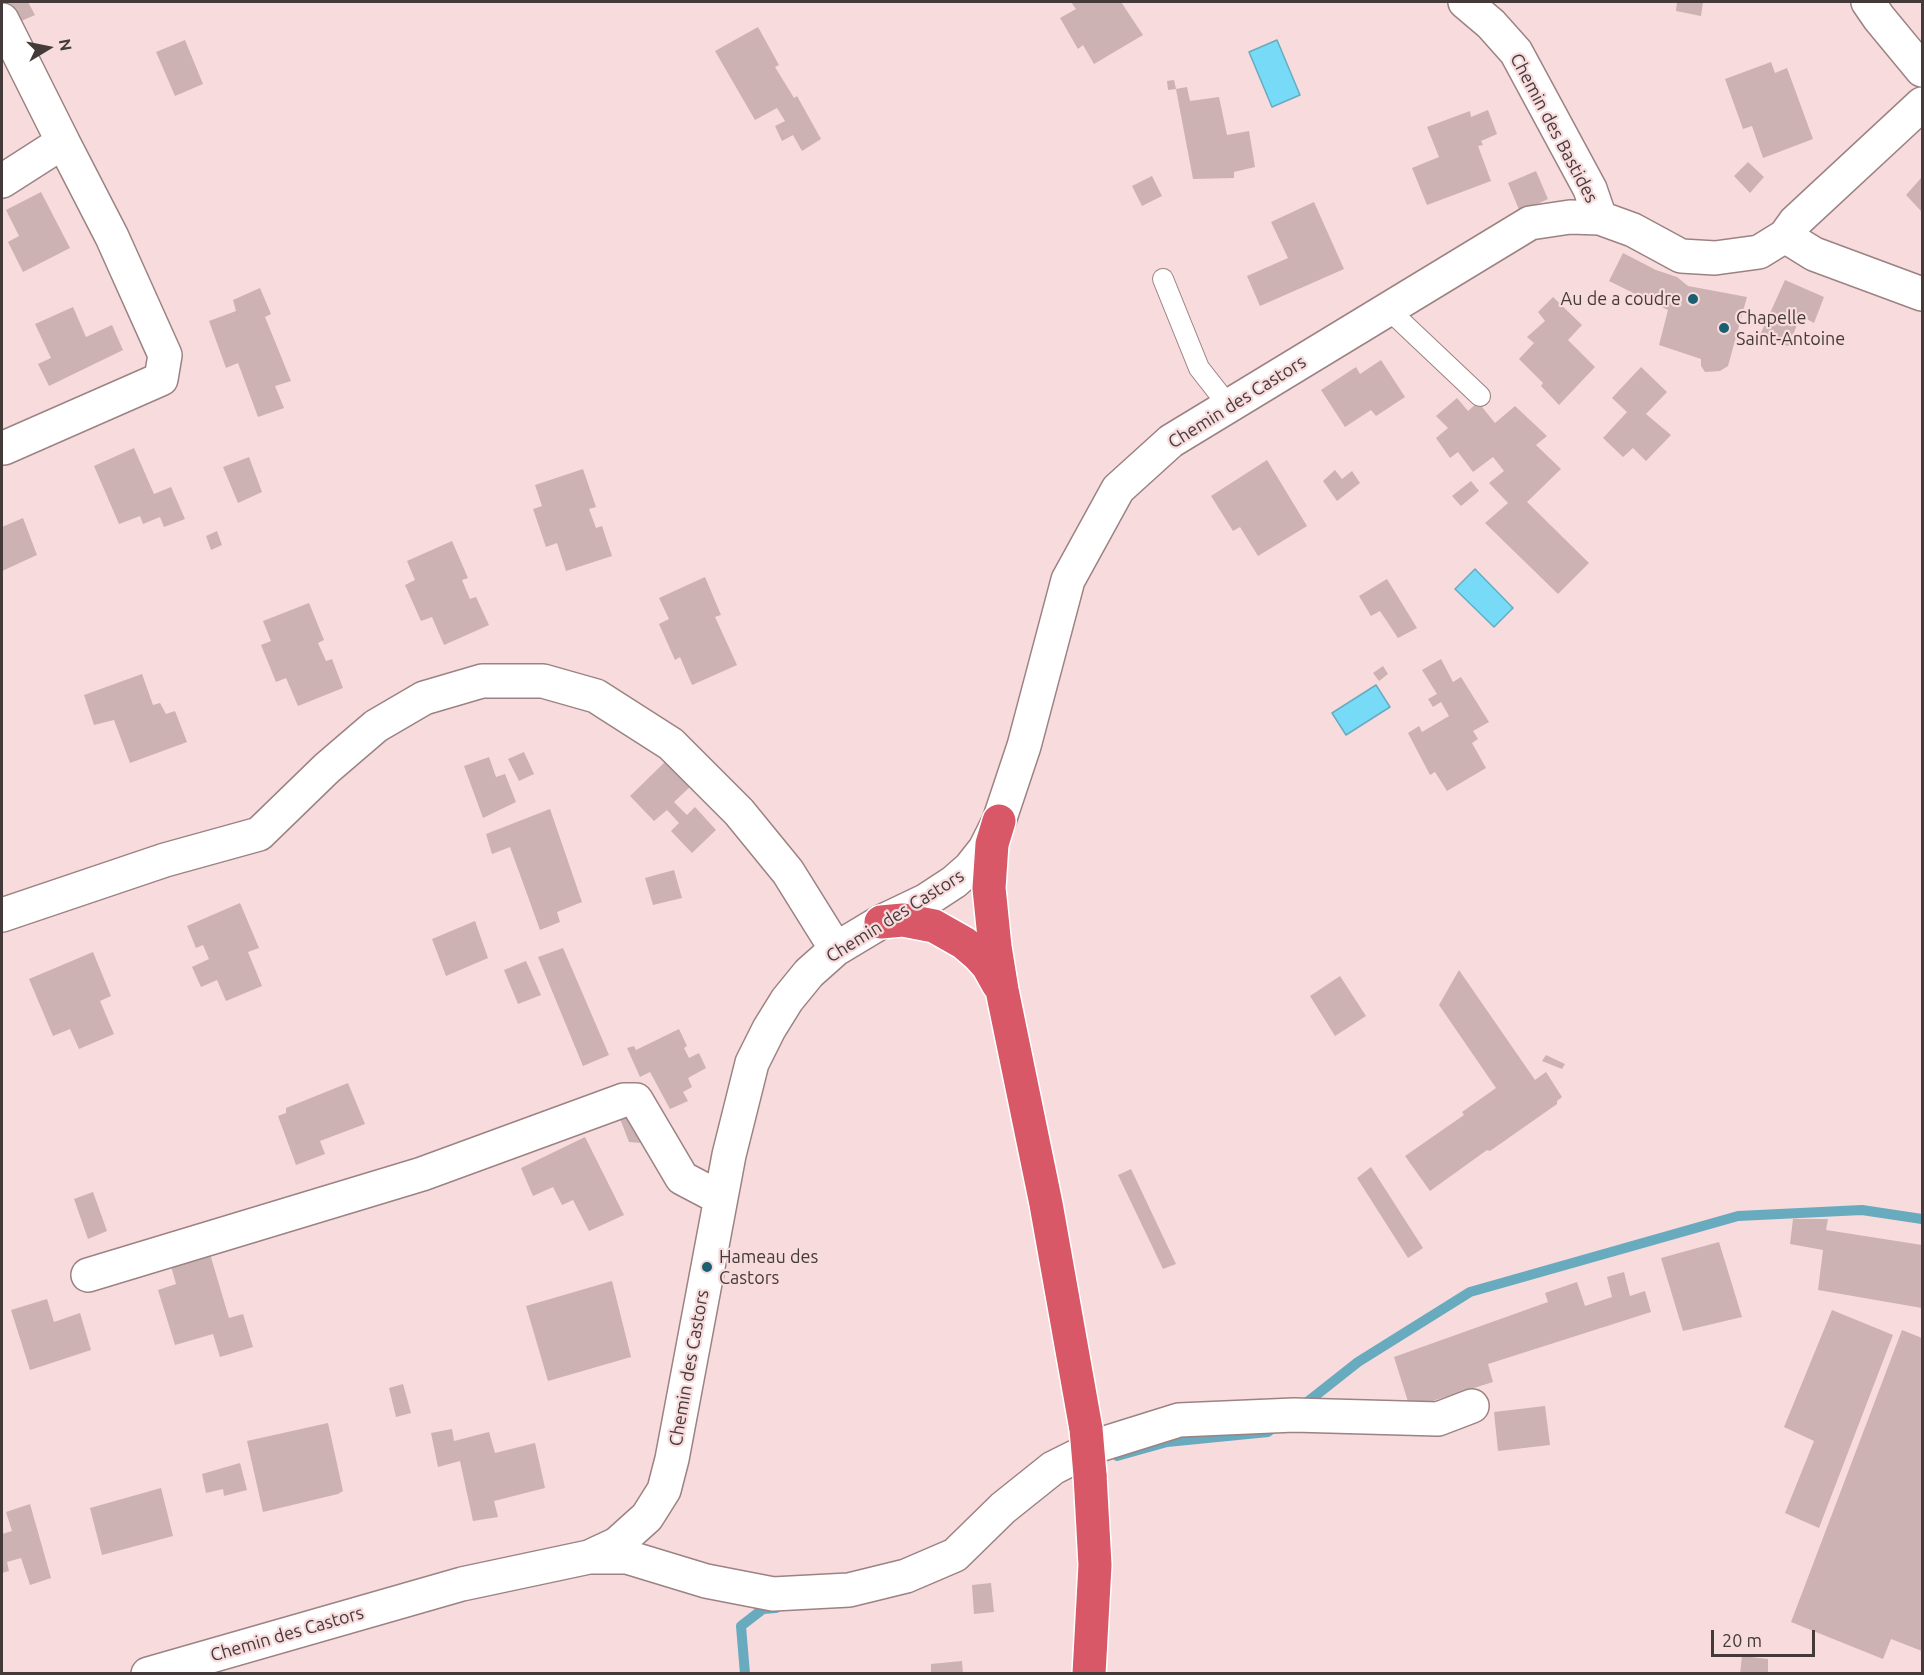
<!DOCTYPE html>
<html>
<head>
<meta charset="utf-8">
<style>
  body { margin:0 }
  #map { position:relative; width:1924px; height:1675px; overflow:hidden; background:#f8dbdc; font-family:Ubuntu,sans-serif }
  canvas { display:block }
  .frame { position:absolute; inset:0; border:3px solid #453a3a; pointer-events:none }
  .north { position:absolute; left:18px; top:18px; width:60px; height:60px; -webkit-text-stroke:4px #f8dbdc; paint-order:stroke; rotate:80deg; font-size:16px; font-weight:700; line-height:24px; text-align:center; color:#453a3a }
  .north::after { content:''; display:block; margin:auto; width:21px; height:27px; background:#453a3a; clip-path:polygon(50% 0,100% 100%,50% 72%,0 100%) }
  .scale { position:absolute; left:1711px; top:1630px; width:104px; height:27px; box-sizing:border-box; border:3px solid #453a3a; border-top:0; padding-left:8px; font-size:18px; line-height:21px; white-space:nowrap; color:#453a3a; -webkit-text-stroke:4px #f8dbdc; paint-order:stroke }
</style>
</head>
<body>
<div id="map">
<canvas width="1924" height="1675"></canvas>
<div class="frame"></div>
<div class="north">N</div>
<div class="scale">20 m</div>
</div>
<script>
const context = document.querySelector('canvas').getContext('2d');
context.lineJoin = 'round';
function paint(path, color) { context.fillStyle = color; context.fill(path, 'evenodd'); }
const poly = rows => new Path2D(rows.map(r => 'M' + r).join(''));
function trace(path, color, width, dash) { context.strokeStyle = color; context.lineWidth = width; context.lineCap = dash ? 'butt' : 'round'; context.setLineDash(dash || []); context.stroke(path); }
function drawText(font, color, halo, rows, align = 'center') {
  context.font = font + ' Ubuntu,sans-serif'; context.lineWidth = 4.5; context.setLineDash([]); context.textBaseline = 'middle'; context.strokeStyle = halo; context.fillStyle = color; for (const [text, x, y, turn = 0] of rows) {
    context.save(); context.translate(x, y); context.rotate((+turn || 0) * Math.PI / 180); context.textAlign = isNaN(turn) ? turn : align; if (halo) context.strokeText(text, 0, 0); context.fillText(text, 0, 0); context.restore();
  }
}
const water = poly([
  [1277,40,1300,95,1272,107,1249,52,1277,40],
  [1475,569,1513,608,1494,627,1455,589,1475,569],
  [1376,685,1390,707,1346,735,1332,713,1376,685]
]);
const stream = poly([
  [1301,1407,1358,1362,1470,1292,1738,1216,1862,1210,1922,1219],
  [1117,1456,1167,1442,1268,1432,1274,1427],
  [745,1674,741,1626,763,1609,776,1608]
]);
const building = poly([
  [2,2,28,2,35,15,12,25,2,8],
  [1071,2,1121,2,1143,35,1094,64,1083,45,1078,49,1060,18,1076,9],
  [1677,2,1703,2,1701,16,1676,11],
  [758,27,779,65,775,67,794,98,797,96,821,139,802,151,793,135,782,141,775,126,785,121,777,108,755,120,715,51],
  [185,40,203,84,175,96,156,52],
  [1771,62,1775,73,1787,68,1813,139,1763,158,1752,126,1743,129,1725,79],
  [1174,80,1176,89,1187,87,1190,101,1219,97,1227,135,1249,131,1255,167,1234,172,1234,178,1193,179,1176,89,1168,90,1167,81],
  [1488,110,1497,134,1481,141,1483,145,1478,146,1491,181,1427,205,1412,168,1439,157,1427,127,1470,111,1471,117],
  [1748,162,1764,177,1750,193,1734,176],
  [1536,171,1548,199,1520,212,1508,183],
  [1152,176,1162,196,1142,206,1132,186],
  [1922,177,1922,212,1906,195],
  [41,192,70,248,23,272,8,242,19,236,6,210],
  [1314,202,1344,269,1260,306,1247,276,1288,258,1271,222],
  [1623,253,1656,270,1677,277,1688,286,1747,297,1728,366,1720,371,1705,372,1701,366,1701,359,1659,345,1668,310,1609,281],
  [1785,280,1824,297,1814,323,1801,316,1788,346,1760,335],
  [260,288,271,314,265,317,291,381,275,386,284,408,258,417,238,363,226,368,209,321,236,311,233,300],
  [1553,297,1582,325,1568,340,1595,367,1559,405,1541,386,1543,383,1519,359,1534,343,1527,337,1545,321,1538,312],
  [73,307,86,337,112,325,123,350,49,386,38,364,51,358,35,324],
  [1381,360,1405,397,1376,416,1371,410,1345,427,1321,390,1356,367,1360,374],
  [1641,367,1667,392,1646,414,1671,435,1646,461,1633,448,1623,457,1603,438,1627,412,1612,398],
  [1457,398,1468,411,1478,402,1495,423,1515,406,1547,436,1536,445,1561,469,1527,502,1589,563,1558,594,1485,523,1508,503,1489,483,1504,471,1493,457,1473,472,1458,452,1450,458,1436,438,1448,428,1436,416],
  [134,448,154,494,171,487,185,519,164,527,160,517,143,524,140,516,119,524,94,466],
  [249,457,262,492,238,503,223,467],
  [1267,460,1307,526,1258,556,1240,527,1233,531,1211,496],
  [583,469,596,507,589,509,596,528,602,526,612,556,566,571,557,543,546,547,533,509,542,506,535,485],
  [1335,470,1342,479,1352,471,1360,483,1337,501,1323,481],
  [1471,481,1479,491,1461,506,1452,496],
  [23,518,37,555,2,571,2,527],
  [217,531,222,545,211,550,206,536],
  [452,541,468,578,462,580,470,599,476,597,489,625,444,645,432,617,421,621,405,585,415,580,407,561],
  [705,577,721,615,715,617,737,665,692,685,680,657,675,660,659,624,669,619,659,598],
  [1387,579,1417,628,1398,638,1380,611,1371,616,1359,596],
  [309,603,324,640,318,643,326,661,332,659,343,688,298,706,286,678,276,682,261,645,271,641,263,621],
  [1441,659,1453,682,1461,677,1489,722,1473,731,1478,739,1472,743,1486,768,1447,791,1435,772,1430,775,1408,733,1419,726,1422,732,1449,716,1441,702,1433,707,1428,699,1437,694,1422,670],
  [1383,666,1388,674,1379,681,1373,673],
  [142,674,153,705,160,703,166,714,175,711,187,742,130,763,114,720,94,725,84,695],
  [524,752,534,774,519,781,508,759],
  [489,757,496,777,505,774,516,802,483,818,464,766],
  [668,759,693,784,674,802,687,815,695,807,716,830,692,853,671,831,679,823,667,810,654,821,630,796],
  [550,809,582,902,557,912,560,922,540,930,510,847,492,854,486,834],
  [674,870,682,898,653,905,645,878],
  [240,903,259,948,248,952,262,986,226,1001,217,980,201,987,192,967,209,959,203,945,196,948,187,926],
  [475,921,488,958,446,976,432,939],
  [563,948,609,1055,583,1066,538,957],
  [93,952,111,996,100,1001,114,1034,79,1049,70,1029,53,1036,29,979],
  [526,961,541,995,518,1004,504,970],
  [1459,970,1535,1080,1546,1072,1562,1097,1557,1101,1557,1104,1490,1151,1487,1150,1430,1191,1405,1156,1464,1115,1462,1112,1496,1088,1439,1005],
  [1340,976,1366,1016,1335,1036,1310,996],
  [679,1029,687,1046,684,1048,689,1058,699,1053,706,1068,688,1078,692,1087,683,1092,688,1101,670,1109,650,1072,640,1077,627,1048,634,1046,636,1050],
  [1546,1055,1565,1064,1562,1069,1542,1061],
  [348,1083,365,1124,320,1141,325,1154,296,1165,278,1116,286,1113,286,1108],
  [617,1111,640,1117,650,1138,641,1143,629,1142],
  [585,1137,624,1215,589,1231,573,1200,562,1205,553,1187,533,1196,521,1168],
  [1371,1167,1423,1248,1408,1258,1357,1178],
  [1131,1169,1176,1264,1163,1269,1118,1175],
  [93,1192,107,1231,88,1239,74,1199],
  [1793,1219,1828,1219,1826,1230,1922,1245,1922,1308,1818,1290,1823,1250,1790,1244],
  [1719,1242,1742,1317,1683,1331,1661,1258],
  [210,1254,229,1318,243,1314,253,1347,220,1357,213,1334,175,1345,158,1290,176,1284,171,1266],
  [1624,1272,1630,1296,1645,1291,1651,1312,1488,1364,1493,1382,1410,1408,1394,1357,1548,1302,1545,1293,1577,1282,1585,1306,1612,1297,1607,1277],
  [612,1281,631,1357,548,1381,526,1306],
  [47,1299,54,1322,80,1313,91,1350,30,1370,11,1310],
  [1832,1310,1893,1335,1819,1528,1785,1513,1814,1441,1784,1427],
  [1902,1330,1922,1338,1922,1651,1891,1639,1883,1659,1791,1622],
  [403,1384,411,1413,396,1417,389,1388],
  [1545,1406,1550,1445,1498,1451,1494,1412],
  [328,1423,343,1491,338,1494,263,1512,247,1441],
  [452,1429,454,1441,489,1432,495,1453,535,1443,545,1488,494,1501,498,1517,473,1521,460,1461,438,1467,431,1433],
  [240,1463,247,1490,224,1496,223,1489,206,1493,202,1474],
  [161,1488,173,1536,102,1555,90,1508],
  [30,1504,51,1578,30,1585,21,1558,7,1562,9,1571,2,1573,2,1534,12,1531,6,1512],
  [991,1583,994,1612,974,1614,972,1585],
  [1742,1656,1768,1659,1768,1674,1740,1674],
  [962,1661,963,1674,931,1674,931,1664]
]);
const lane = poly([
  [1163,279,1199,368,1228,405],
  [1388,309,1480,396]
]);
const street = poly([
  [1465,2,1491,24,1516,52,1590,189,1600,218],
  [1868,2,1879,18,1922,70],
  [2,20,63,142,2,181],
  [1785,236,1814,254,1922,294],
  [4,448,161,379,165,355,112,237,63,142],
  [2,915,165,860,259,834,327,768,376,726,424,698,482,681,543,681,596,696,671,744,739,812,788,872,836,949],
  [88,1275,422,1174,624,1100,636,1100,682,1178,720,1198],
  [590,1557,627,1557,706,1581,773,1594,849,1590,906,1576,955,1555,1003,1508,1053,1468,1099,1445,1179,1420,1294,1415,1438,1419,1472,1406],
  [148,1674,462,1584,589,1557,617,1544,647,1517,664,1490,672,1459,729,1155,752,1063,769,1029,787,1000,809,973,836,949,881,922,925,901,954,882,970,868,985,849,999,821,1024,746,1068,580,1118,489,1171,441,1530,223,1570,217,1600,218,1633,230,1681,256,1715,258,1759,252,1785,236,1795,222,1922,104]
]);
const highway = poly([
  [999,821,992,844,989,888,995,947,1002,990,1046,1204,1086,1429],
  [881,922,903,920,934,926,964,943,978,955,988,966,998,984],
  [1089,1674,1095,1565,1090,1475]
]);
const highwayBridge = poly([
  [1086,1429,1090,1475]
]);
const markers = [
  [1693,299,6,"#1a5f71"],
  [1724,328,6,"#1a5f71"],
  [707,1267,6,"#1a5f71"]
];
const streetNames = [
  ["Chemin des Bastides",1554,128,62],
  ["Chemin des Castors",1237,402,-32],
  ["Chemin des Castors",895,916,-32],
  ["Chemin des Castors",689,1368,-80],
  ["Chemin des Castors",287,1634,-16]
];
const poiNames = [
  ["Au de a coudre",1681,299,"right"],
  ["Chapelle",1736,318],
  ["Saint-Antoine",1736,339],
  ["Hameau des",719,1257],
  ["Castors",719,1278]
];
paint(water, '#77dbf8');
trace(water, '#68abbf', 1.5);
trace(stream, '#68abbf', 10);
paint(building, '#cdb2b3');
trace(lane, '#9c8283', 22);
trace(street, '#9c8283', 36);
trace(highway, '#fff', 36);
trace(lane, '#fff', 20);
trace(street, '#fff', 33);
trace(highway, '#d85868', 33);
trace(highwayBridge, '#fff', 36, []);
trace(highwayBridge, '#d85868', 33);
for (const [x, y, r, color] of markers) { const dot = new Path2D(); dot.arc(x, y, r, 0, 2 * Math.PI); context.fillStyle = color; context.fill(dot); trace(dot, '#f8dbdc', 2); }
drawText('18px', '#453a3a', '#f8dbdc', streetNames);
drawText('18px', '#453a3a', '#f8dbdc', poiNames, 'left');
</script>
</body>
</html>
